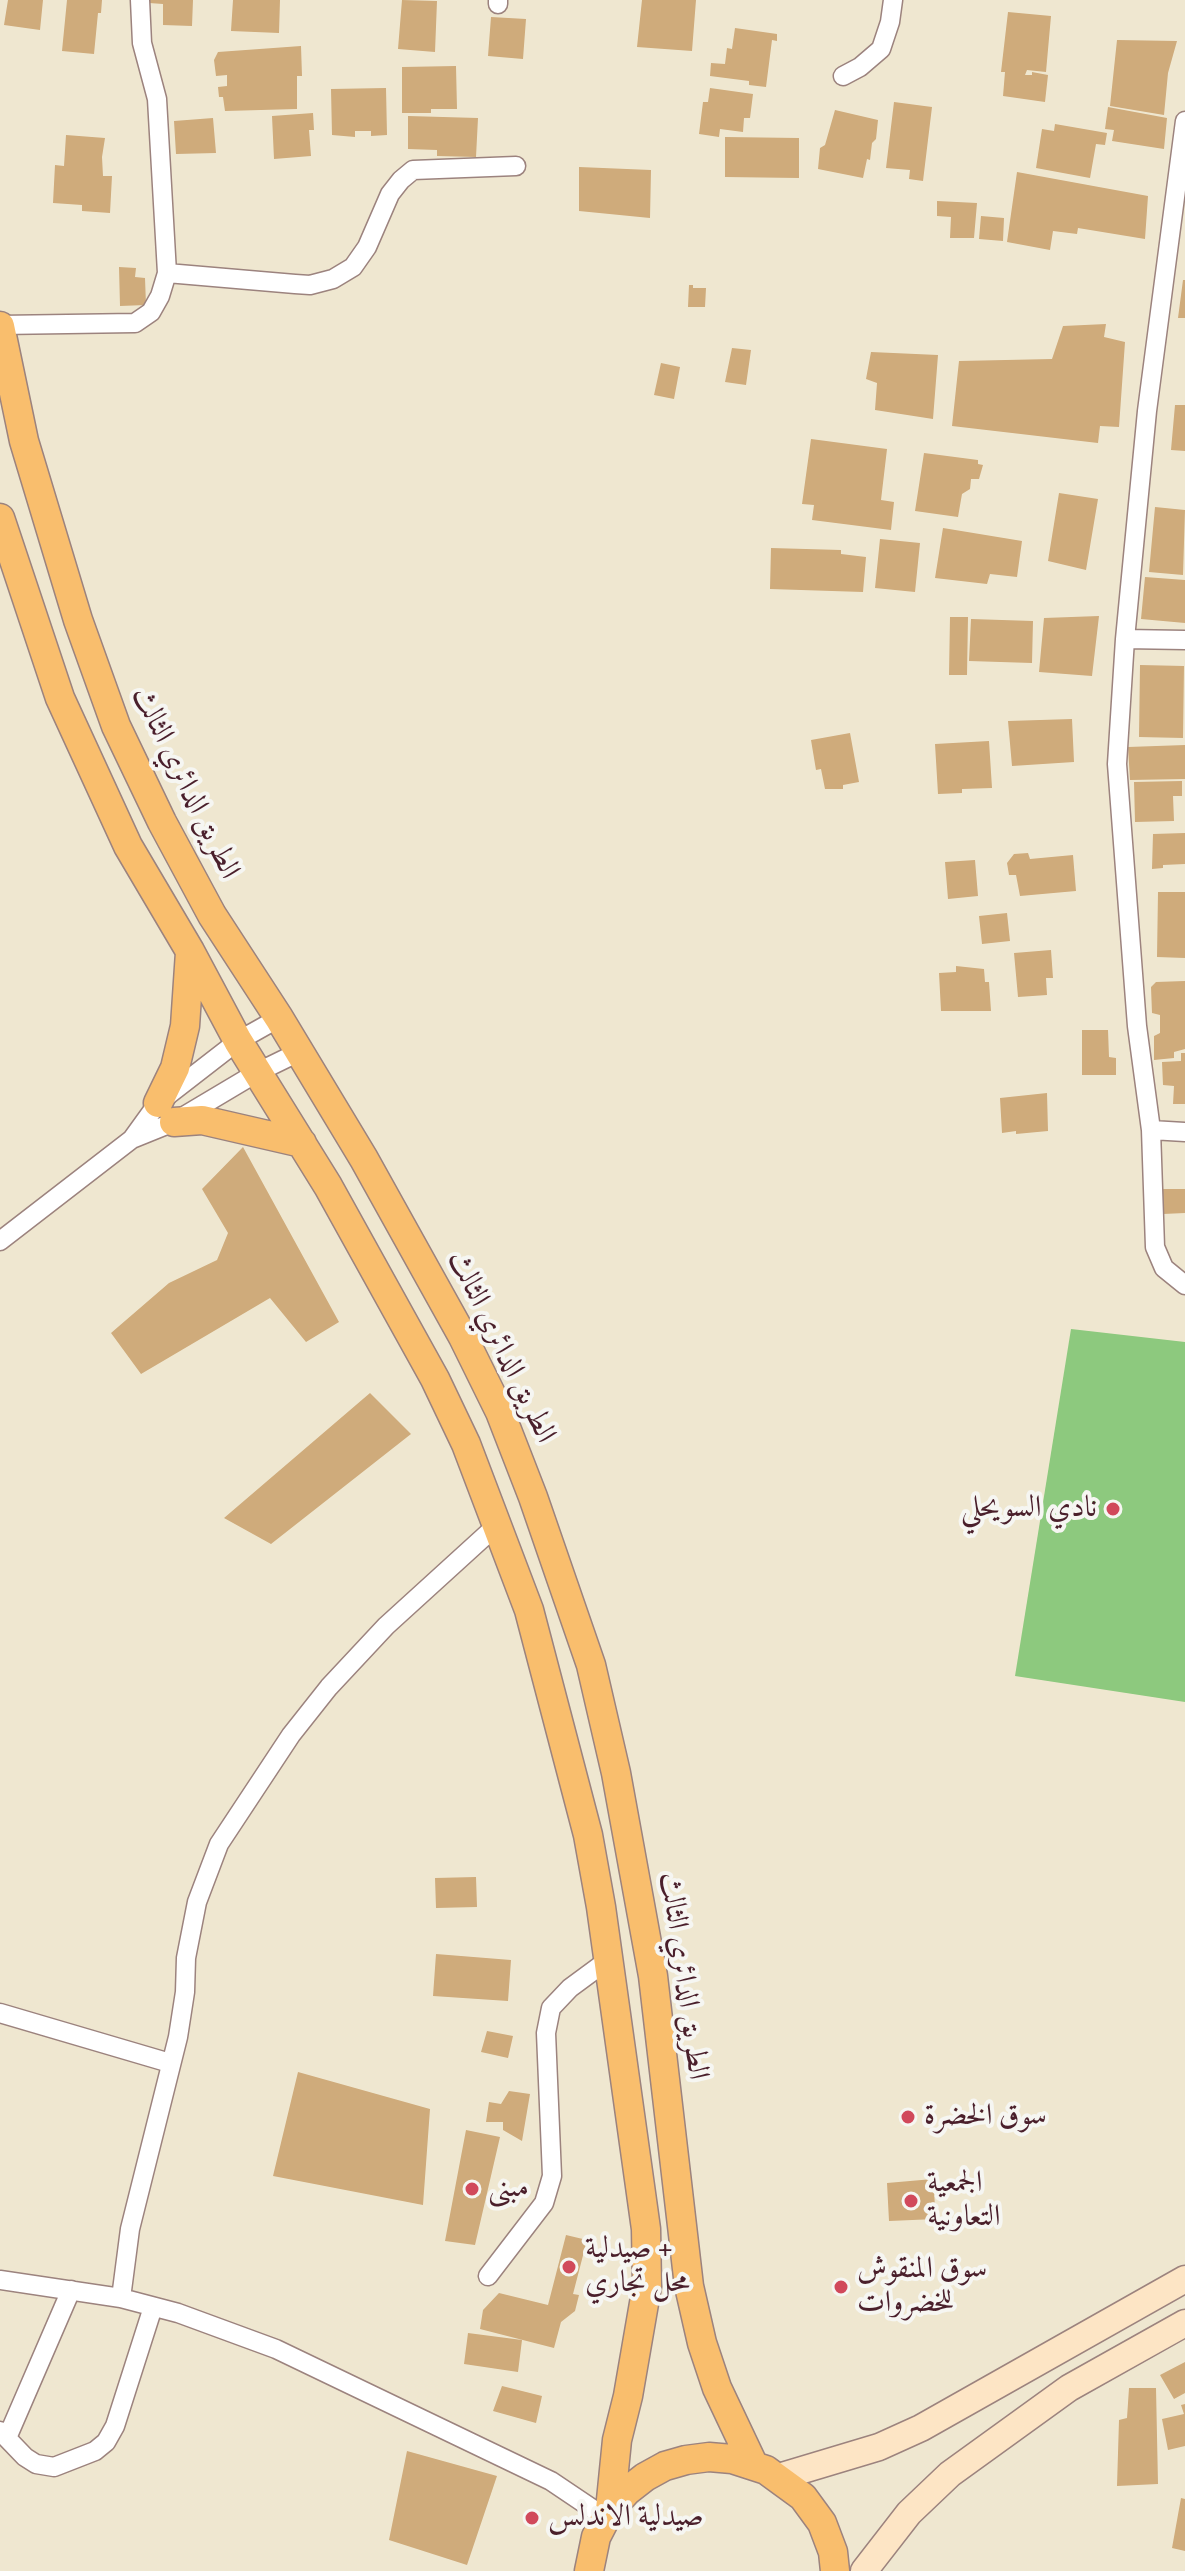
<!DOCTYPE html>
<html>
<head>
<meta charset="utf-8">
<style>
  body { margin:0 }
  canvas { display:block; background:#efe7d0 }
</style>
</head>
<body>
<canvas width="1185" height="2571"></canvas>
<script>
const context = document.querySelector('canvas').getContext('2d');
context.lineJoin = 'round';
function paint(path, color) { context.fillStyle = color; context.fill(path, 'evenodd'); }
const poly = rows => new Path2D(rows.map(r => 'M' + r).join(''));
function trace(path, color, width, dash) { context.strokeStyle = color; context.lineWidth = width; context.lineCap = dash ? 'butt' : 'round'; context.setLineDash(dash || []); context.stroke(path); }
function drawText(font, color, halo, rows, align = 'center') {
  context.font = font + ' "IM FELL Great Primer",Amiri,serif'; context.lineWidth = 8; context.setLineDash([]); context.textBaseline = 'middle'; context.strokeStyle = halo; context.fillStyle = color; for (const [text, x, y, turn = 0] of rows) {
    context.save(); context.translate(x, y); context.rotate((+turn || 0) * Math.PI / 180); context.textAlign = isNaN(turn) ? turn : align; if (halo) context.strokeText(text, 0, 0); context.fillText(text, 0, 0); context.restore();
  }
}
const green = poly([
  [1071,1329,1185,1342,1185,1702,1015,1676]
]);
const building = poly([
  [8,0,43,0,40,30,4,25],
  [67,0,102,0,101,13,98,13,94,54,62,51],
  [149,0,193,0,192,26,163,25,163,4,149,3],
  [233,0,280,0,279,33,231,31],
  [402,0,437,1,435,52,398,49],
  [642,0,696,0,692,51,637,47],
  [1008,12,1051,16,1046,72,1027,70,1025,75,1032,75,1032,72,1048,75,1045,102,1003,96,1005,72,1001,72],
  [491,17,526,19,523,59,488,56],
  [735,28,777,34,777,41,772,40,766,87,749,85,749,81,710,76,711,63,725,64,727,48,732,49],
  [1117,40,1177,41,1168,73,1164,115,1110,106],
  [301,46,302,76,297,76,297,109,225,111,223,97,219,97,218,87,227,86,227,75,216,76,214,60,218,52],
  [456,66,457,109,431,109,431,113,402,113,402,67],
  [386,88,387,135,371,136,371,131,355,131,355,137,332,135,331,89],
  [710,88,753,94,750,118,744,118,743,132,720,129,719,137,699,134,703,102,708,102],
  [894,102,932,107,923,181,909,179,910,170,886,168],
  [1108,107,1167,118,1164,149,1112,141,1114,130,1105,129],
  [835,110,878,120,876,139,872,143,870,160,867,159,863,178,818,169,820,148,825,145],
  [313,113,314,130,309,130,311,156,274,159,272,116],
  [408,116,478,118,476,157,437,156,437,150,408,149],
  [213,118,216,153,176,154,174,121],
  [1055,124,1107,133,1105,145,1096,144,1090,178,1036,168,1042,129,1054,131],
  [66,135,105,138,102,157,103,176,112,176,110,213,82,211,82,205,53,203,55,165,64,166],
  [725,137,799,138,799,178,725,177],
  [579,167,651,170,650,218,579,211],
  [1017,172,1148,196,1145,239,1078,228,1077,234,1053,231,1050,250,1007,242],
  [937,201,977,203,974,238,950,238,951,217,937,216],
  [981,216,1004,218,1003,241,979,239],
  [119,267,136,268,135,277,145,278,146,305,120,306],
  [1183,280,1185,280,1185,318,1178,318],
  [689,285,693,285,693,288,706,288,705,307,688,307],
  [1106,324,1104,337,1125,342,1119,427,1100,426,1098,443,952,426,959,361,1052,359,1063,326],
  [732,348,751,350,746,385,725,382],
  [871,352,938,355,933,419,875,410,877,383,866,379],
  [661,363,680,367,674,399,654,395],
  [1175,405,1185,405,1185,451,1171,450],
  [811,439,887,449,881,500,894,502,891,530,812,520,814,505,802,504],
  [924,453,978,460,978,464,983,465,979,479,971,479,970,489,962,494,958,517,915,511],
  [1059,493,1098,499,1086,570,1048,561],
  [1155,507,1185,510,1183,575,1149,572],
  [943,528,1022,541,1017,577,990,574,987,584,935,578],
  [880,539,920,543,915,592,875,588],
  [771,548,841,550,841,554,866,557,863,592,770,589],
  [1145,577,1185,580,1185,623,1141,619],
  [1099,616,1092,676,1039,672,1044,618],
  [950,617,968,617,967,675,949,675],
  [971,619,1033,621,1032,663,969,661],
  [1140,665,1184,666,1183,738,1139,737],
  [1072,719,1074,762,1012,766,1008,721],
  [850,733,859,782,843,785,843,789,825,789,821,769,816,770,811,740],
  [989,741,992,788,962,789,962,793,938,794,935,744],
  [1185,745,1185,779,1130,780,1128,747],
  [1182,781,1182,796,1173,796,1174,821,1135,822,1134,782],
  [1185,833,1185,864,1163,865,1163,868,1152,869,1153,834],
  [1028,853,1030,859,1073,855,1076,891,1020,896,1016,875,1009,875,1007,863,1014,854],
  [975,860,978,896,948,899,945,862],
  [1158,892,1185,892,1185,958,1157,957],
  [1007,913,1010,941,982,944,979,916],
  [1051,950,1053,978,1046,978,1047,995,1018,997,1014,953],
  [956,966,984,969,985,982,989,982,991,1011,941,1011,939,973,956,972],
  [1185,981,1185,1049,1174,1052,1174,1058,1154,1060,1154,1036,1160,1033,1160,1015,1152,1013,1151,987,1156,982],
  [1082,1030,1108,1030,1109,1057,1116,1058,1116,1075,1082,1075],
  [1181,1053,1185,1053,1185,1104,1173,1104,1174,1086,1163,1085,1162,1062,1181,1061],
  [1047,1093,1048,1131,1016,1134,1016,1131,1002,1133,1000,1098],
  [243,1147,339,1322,306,1342,270,1298,141,1374,111,1333,169,1283,217,1260,228,1233,202,1189],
  [1163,1189,1185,1189,1185,1213,1163,1214],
  [370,1393,411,1434,271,1544,224,1518],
  [476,1877,477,1907,436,1908,435,1878],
  [436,1954,511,1960,508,2001,433,1996],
  [487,2031,513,2036,508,2058,481,2052],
  [298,2072,430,2109,423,2205,273,2176],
  [509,2091,530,2094,522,2141,503,2130,503,2122,486,2122,489,2102,501,2104],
  [466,2130,500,2137,475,2245,445,2241],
  [933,2179,936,2219,889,2221,887,2183],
  [566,2235,587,2240,573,2294,579,2295,575,2311,561,2322,554,2348,480,2329,483,2310,499,2293,548,2305],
  [468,2333,522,2340,518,2372,464,2364],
  [1185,2362,1185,2393,1174,2399,1160,2375],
  [502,2386,542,2396,536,2423,493,2411],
  [1129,2388,1156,2388,1158,2484,1117,2486,1119,2420,1127,2418],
  [1185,2404,1185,2446,1168,2450,1162,2419,1184,2414,1181,2405],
  [407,2451,497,2476,467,2565,389,2540],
  [1181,2498,1185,2499,1185,2551,1172,2548]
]);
const street = poly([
  [140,0,142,43,157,99,167,273,295,284,310,285,333,279,353,267,367,247,390,194,401,180,413,170,516,166],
  [498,4,498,0],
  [843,76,860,67,881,49,890,22,893,0],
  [1185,121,1147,411,1125,639,1117,764,1137,1026,1151,1130,1155,1247,1164,1268,1185,1285],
  [0,325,135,323,151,312,160,296,167,273],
  [1125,639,1185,640],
  [1151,1130,1185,1132],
  [132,1139,174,1122,258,1072,299,1052],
  [0,1241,132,1139,158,1103,238,1041,279,1018],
  [0,2013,170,2063],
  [488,2276,544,2203,552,2176,546,2033,551,2008,570,1988,608,1960],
  [0,2280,121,2298,178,2313,276,2349,551,2481,606,2518],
  [121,2298,130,2229,178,2037,185,1992,186,1958,197,1902,219,1844,291,1735,329,1687,386,1626,497,1525],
  [0,2431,25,2457,36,2464,54,2467,95,2451,106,2442,115,2426,153,2307],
  [7,2438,71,2290]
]);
const secondary = poly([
  [779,2477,879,2447,921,2428,1185,2279],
  [864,2571,909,2513,950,2474,1069,2388,1185,2323]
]);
const primary = poly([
  [0,326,24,441,78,620,116,726,162,822,212,915,279,1018,364,1159,463,1337,500,1412,533,1497,591,1665,616,1773,653,1976,689,2286,702,2343,717,2388,753,2464],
  [0,518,60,698,128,846,190,951,238,1041,328,1186,435,1379,466,1444,529,1610,588,1835,601,1907,646,2229,647,2286,628,2396,617,2440,610,2510],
  [158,1103,175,1068,185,1026,190,952],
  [174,1122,202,1120,302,1143],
  [589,2571,596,2537,610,2510,627,2491,645,2477,665,2466,686,2460,709,2457,732,2459,766,2470,803,2497,822,2523,833,2552,835,2571]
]);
const markers = [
  [1113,1509,8,"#d1495b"],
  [908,2117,8,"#d1495b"],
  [472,2189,8,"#d1495b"],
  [911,2201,8,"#d1495b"],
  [569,2267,8,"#d1495b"],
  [841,2287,8,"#d1495b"],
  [532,2518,8,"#d1495b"]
];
const streetNames = [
  ["الطريق الدائري الثالث",185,783,64],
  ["الطريق الدائري الثالث",501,1347,64],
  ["الطريق الدائري الثالث",683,1976,82]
];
const poiNames = [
  ["نادي السويحلي",1097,1509,"right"],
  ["سوق الخضرة",924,2117],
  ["الجمعية",927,2184],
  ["التعاونية",927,2218],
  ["مبنى",488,2189],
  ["صيدلية +",585,2250],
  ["محل تجاري",585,2284],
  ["سوق المنقوش",857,2270],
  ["للخضروات",857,2304],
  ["صيدلية الاندلس",548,2518]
];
paint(green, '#8dc97e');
paint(building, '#cfab7b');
trace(street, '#9c837e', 21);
trace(secondary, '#9c837e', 29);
trace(primary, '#9c837e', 31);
trace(street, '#fff', 18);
trace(secondary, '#fde5c5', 26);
trace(primary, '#f9be6d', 28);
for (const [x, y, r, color] of markers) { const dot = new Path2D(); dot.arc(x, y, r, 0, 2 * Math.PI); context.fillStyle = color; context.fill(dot); trace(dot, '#f6f6f2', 3); }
drawText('30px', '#4a1f2b', '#f6f6f2', streetNames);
drawText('30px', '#4a1f2b', '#f6f6f2', poiNames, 'left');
</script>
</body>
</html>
